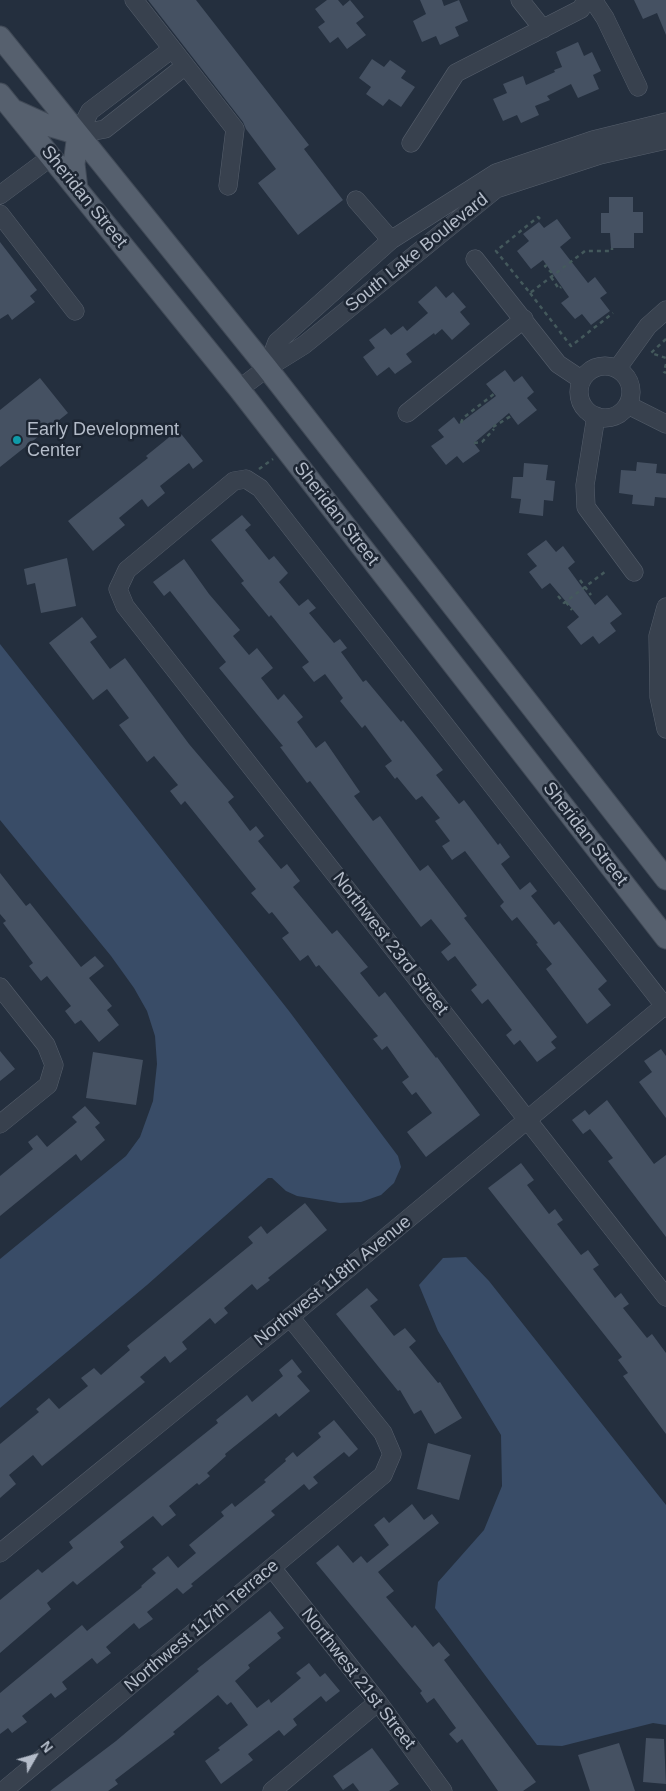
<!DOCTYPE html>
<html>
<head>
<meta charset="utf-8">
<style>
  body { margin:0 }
  #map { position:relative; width:666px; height:1791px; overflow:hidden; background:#242f3e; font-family:Helvetica,sans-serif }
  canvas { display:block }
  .north { position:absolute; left:10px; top:1731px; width:50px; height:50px; -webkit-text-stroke:4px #1d2633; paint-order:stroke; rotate:52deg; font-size:14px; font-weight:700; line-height:20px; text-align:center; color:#b4bcc9 }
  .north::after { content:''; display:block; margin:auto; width:18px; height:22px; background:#b4bcc9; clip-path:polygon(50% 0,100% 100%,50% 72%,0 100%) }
</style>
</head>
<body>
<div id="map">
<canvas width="666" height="1791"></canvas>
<div class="north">N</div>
</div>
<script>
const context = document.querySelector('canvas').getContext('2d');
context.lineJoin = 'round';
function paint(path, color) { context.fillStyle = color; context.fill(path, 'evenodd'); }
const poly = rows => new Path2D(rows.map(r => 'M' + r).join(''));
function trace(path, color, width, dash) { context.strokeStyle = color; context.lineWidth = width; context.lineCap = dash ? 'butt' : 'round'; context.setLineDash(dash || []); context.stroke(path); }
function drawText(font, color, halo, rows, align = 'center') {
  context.font = font + ' Helvetica,sans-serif'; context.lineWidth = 5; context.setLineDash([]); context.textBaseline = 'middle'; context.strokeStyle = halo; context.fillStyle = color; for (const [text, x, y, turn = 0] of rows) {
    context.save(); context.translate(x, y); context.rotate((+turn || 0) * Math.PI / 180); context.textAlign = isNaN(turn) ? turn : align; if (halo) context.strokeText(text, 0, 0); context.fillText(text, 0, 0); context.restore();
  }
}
const water = poly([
  [0,644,289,1011,398,1156,401,1167,394,1183,381,1195,361,1202,340,1203,297,1196,286,1191,272,1178,268,1178,147,1285,0,1408,0,1259,126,1156,140,1137,153,1101,157,1064,155,1036,147,1011,134,988,111,956,0,820],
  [466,1257,489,1281,666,1505,666,1725,653,1723,562,1746,537,1745,435,1608,438,1582,484,1530,502,1486,501,1435,438,1331,419,1285,443,1258]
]);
const building = poly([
  [148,0,196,0,309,145,304,149,343,200,298,235,258,183,276,169,246,129,243,122],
  [327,0,338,0,343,6,350,0,364,17,356,23,366,35,347,49,338,37,330,43,318,27,325,22,315,9],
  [420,0,442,0,444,6,459,0,468,21,455,27,459,36,440,45,436,36,422,42,413,21,426,14],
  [634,0,666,0,666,35,657,13,643,19],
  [578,42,584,56,592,52,601,71,593,75,599,89,578,98,571,84,547,96,550,100,535,106,539,115,521,123,517,115,503,121,493,99,507,93,503,84,523,76,526,85,555,72,554,70,562,67,556,52],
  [372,59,384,67,390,60,406,71,401,78,415,87,401,107,389,99,383,106,366,94,371,87,359,78],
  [609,197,633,197,633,212,643,212,643,233,634,233,634,248,611,248,610,233,601,233,601,213,609,213],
  [557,219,571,238,560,247,588,283,595,277,607,293,600,298,610,311,591,325,582,314,575,319,561,303,569,297,543,260,531,269,517,251,529,241,523,234,539,222,544,228],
  [0,242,37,290,30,296,35,302,12,320,8,314,0,319],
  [436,286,446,298,453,292,466,307,460,312,470,324,452,340,442,329,435,335,434,333,406,354,412,362,395,374,389,367,377,376,363,357,375,348,369,340,385,328,391,335,403,326,407,331,428,313,418,302],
  [505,370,514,382,522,376,534,392,527,398,537,410,518,425,509,413,474,443,480,451,463,463,457,456,446,465,431,446,444,437,438,430,454,417,459,424,496,396,486,384],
  [40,378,68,413,0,467,0,410],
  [178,430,203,461,193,469,189,463,160,486,165,493,148,507,142,499,119,518,125,525,93,551,68,521,148,458,146,456],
  [637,462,657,464,656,473,666,474,666,498,655,497,654,506,632,504,633,495,619,493,621,470,636,471],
  [524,463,548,465,546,480,555,481,553,501,544,500,543,516,519,513,521,499,511,498,513,477,523,477],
  [242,515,251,525,245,530,269,560,274,556,288,573,279,582,299,606,308,599,316,608,309,613,334,643,340,639,347,648,341,652,363,682,366,680,401,722,403,720,443,770,436,775,459,804,464,800,498,845,500,843,510,857,501,864,520,890,530,882,537,891,531,896,554,925,559,921,607,981,598,989,611,1005,587,1024,546,969,552,964,536,944,538,943,517,917,512,921,500,906,504,902,465,851,452,860,442,846,450,841,435,821,440,818,422,796,416,800,397,777,395,779,385,766,392,761,365,725,362,728,340,701,343,698,325,674,314,682,302,667,309,662,271,615,269,617,241,583,244,581,211,540],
  [546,540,556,552,563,546,575,562,568,568,595,605,607,595,622,614,610,623,616,631,599,644,593,636,581,645,567,627,579,617,550,583,542,589,529,572,537,566,527,554],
  [67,558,76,606,41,613,35,583,27,585,24,569],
  [184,559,209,594,240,630,233,636,249,655,257,648,273,668,261,678,278,700,284,694,303,717,297,722,316,748,325,741,360,792,354,796,373,821,380,816,420,871,428,865,467,916,464,918,557,1037,551,1042,556,1048,537,1062,520,1040,514,1045,506,1035,512,1030,488,999,482,1004,471,990,477,985,455,956,448,961,441,952,451,944,431,919,421,927,310,781,307,783,280,747,283,746,219,668,226,662,170,591,164,596,153,582],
  [82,617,97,637,90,642,110,669,125,658,189,744,234,797,228,802,250,831,256,826,264,836,258,841,281,869,287,864,300,881,293,887,332,934,337,930,368,967,360,973,379,997,385,992,436,1058,437,1057,480,1115,426,1157,407,1132,432,1113,416,1092,412,1095,402,1082,409,1077,387,1046,382,1050,373,1039,378,1036,319,965,316,967,308,955,300,961,282,938,289,933,272,912,269,914,251,893,256,889,185,801,181,805,170,791,178,785,154,756,147,762,119,725,129,718,107,689,93,700,49,643],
  [0,873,26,906,30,903,81,967,95,956,104,966,89,978,112,1006,107,1010,119,1025,99,1042,81,1020,75,1024,65,1011,71,1006,47,976,41,981,29,966,33,963,3,923,6,921,0,914],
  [661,1049,666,1056,666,1118,639,1082,652,1072,644,1061],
  [0,1051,15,1069,0,1081],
  [93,1052,143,1060,136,1105,86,1098],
  [607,1100,654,1164,666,1155,666,1237,608,1161,613,1158,590,1129,583,1134,572,1120,585,1110,589,1115],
  [85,1106,100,1123,95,1127,105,1140,81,1161,76,1154,0,1216,0,1176,33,1149,28,1142,37,1135,47,1147,77,1122,72,1117],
  [521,1163,534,1180,527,1185,549,1214,555,1209,563,1220,557,1224,581,1255,588,1250,599,1265,593,1269,615,1298,621,1293,629,1304,623,1308,647,1338,652,1334,666,1353,666,1434,623,1376,628,1373,618,1360,622,1357,488,1188],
  [305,1203,327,1230,268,1278,270,1280,257,1290,252,1284,224,1308,228,1313,215,1324,210,1318,182,1342,187,1349,170,1363,165,1356,140,1377,145,1382,42,1466,33,1455,9,1475,16,1484,0,1498,0,1444,39,1412,36,1409,49,1398,59,1409,88,1386,81,1378,94,1368,101,1375,130,1350,127,1346,253,1243,248,1237,261,1226,267,1234],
  [367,1288,378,1300,370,1306,394,1336,405,1328,416,1341,409,1347,438,1383,440,1382,462,1418,435,1434,421,1410,414,1414,400,1390,398,1391,336,1314],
  [292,1359,302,1372,297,1376,310,1391,279,1417,276,1413,225,1454,226,1456,207,1473,210,1476,199,1485,197,1483,169,1506,176,1515,162,1526,153,1516,120,1542,124,1547,77,1585,73,1581,47,1603,51,1609,0,1653,0,1600,38,1569,42,1573,73,1548,69,1542,218,1423,216,1420,247,1395,252,1402,283,1376,279,1370],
  [334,1420,358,1449,349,1457,344,1452,313,1477,318,1483,309,1490,304,1484,271,1511,275,1515,191,1584,193,1586,183,1594,177,1588,147,1612,153,1619,139,1629,134,1623,106,1647,111,1653,97,1664,92,1658,62,1682,67,1689,55,1698,51,1693,22,1716,27,1722,12,1733,8,1728,0,1734,0,1693,82,1625,87,1631,142,1587,141,1586,156,1573,152,1569,168,1556,178,1568,196,1553,189,1545,224,1516,221,1512,232,1503,235,1507,266,1482,264,1480,286,1461,285,1459,293,1452,297,1457,321,1437,318,1433],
  [428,1443,471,1455,459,1500,417,1489],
  [412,1504,424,1520,432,1514,439,1523,378,1572,394,1591,386,1597,412,1628,415,1625,433,1647,439,1642,450,1655,444,1660,536,1782,523,1791,498,1791,462,1739,457,1743,449,1734,456,1728,434,1698,427,1703,420,1693,422,1691,316,1563,338,1545,353,1563,361,1556,367,1563,389,1545,374,1525,384,1517,389,1523],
  [270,1611,284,1628,277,1633,281,1638,248,1665,250,1668,235,1681,257,1708,269,1699,271,1703,301,1678,296,1673,309,1663,320,1677,325,1673,340,1691,326,1702,321,1696,293,1719,297,1725,284,1736,279,1730,248,1754,253,1760,221,1784,205,1761,220,1750,218,1748,248,1725,231,1702,227,1705,218,1695,173,1732,175,1734,115,1780,118,1784,108,1791,50,1791,116,1741,199,1671,197,1669],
  [646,1738,664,1739,666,1784,643,1782],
  [619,1743,635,1791,590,1791,578,1755],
  [372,1748,399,1784,389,1791,359,1791,353,1783,343,1790,333,1776]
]);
const path = poly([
  [540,219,538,217,496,251,530,293,585,251,612,251,612,248],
  [547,265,545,266,554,275],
  [551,277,559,289,561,287],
  [530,293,571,346,613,313],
  [666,339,651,353,666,358],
  [666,364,664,372,666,373],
  [461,423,463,418,494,394],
  [493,427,511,416],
  [474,443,482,442,494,429],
  [259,469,273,459],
  [580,580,591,595],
  [558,596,564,603,606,571],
  [566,602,572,610]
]);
const minor = poly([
  [134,0,235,129,228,186],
  [520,0,543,29],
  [593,0,605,18,638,87],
  [78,134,105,129,185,66],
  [78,134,90,111,172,49],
  [411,143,456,73,581,9,586,0],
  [0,195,51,157],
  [356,200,391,240],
  [0,214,75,311],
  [475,259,558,364,582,380],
  '579 392a26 26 0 1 1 52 0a26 26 0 1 1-52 0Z',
  [267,368,277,342,391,240,496,173,593,140,666,122],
  [617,369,648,326,666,310],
  [239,389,267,368,304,345,496,189,600,155,666,140],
  [628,405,666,424],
  [407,413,524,319],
  [596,416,585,485,586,507,634,572],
  [666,607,658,636,659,697,666,729],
  [0,987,46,1045,54,1065,48,1085,0,1124],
  [666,1008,260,488,246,479,234,481,127,570,118,589,125,606,666,1297],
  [0,1553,290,1317,664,1006],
  [272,1568,378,1702,443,1791],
  [3,1791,383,1475,392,1454,383,1433,290,1317],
  [272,1791,378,1702]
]);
const major = poly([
  [0,37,267,368,666,879],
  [0,94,239,389,666,938],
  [16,111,47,125,78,134],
  [77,189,74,164,78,134]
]);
const markers = [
  [17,440,5,"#0f9aa8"]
];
const streetNames = [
  ["Sheridan Street",84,197,51],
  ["South Lake Boulevard",417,253,-39],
  ["Sheridan Street",336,514,52],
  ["Sheridan Street",585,834,52],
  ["Northwest 23rd Street",390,944,52],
  ["Northwest 118th Avenue",333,1281,-39],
  ["Northwest 117th Terrace",202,1626,-40],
  ["Northwest 21st Street",358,1679,52]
];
const poiNames = [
  ["Early Development",27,430],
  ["Center",27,451]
];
paint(water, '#394c67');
paint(building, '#455162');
trace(minor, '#565f6c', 19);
trace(major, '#414a57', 23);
trace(path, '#44595c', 2.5, [4, 4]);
trace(minor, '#38414e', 18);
trace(major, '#56606e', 21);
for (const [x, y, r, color] of markers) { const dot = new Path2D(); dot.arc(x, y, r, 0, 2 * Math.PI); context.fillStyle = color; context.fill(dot); trace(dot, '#1d2633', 2); }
drawText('18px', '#b4bcc9', '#1d2633', streetNames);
drawText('18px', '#b4bcc9', '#1d2633', poiNames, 'left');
</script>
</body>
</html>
